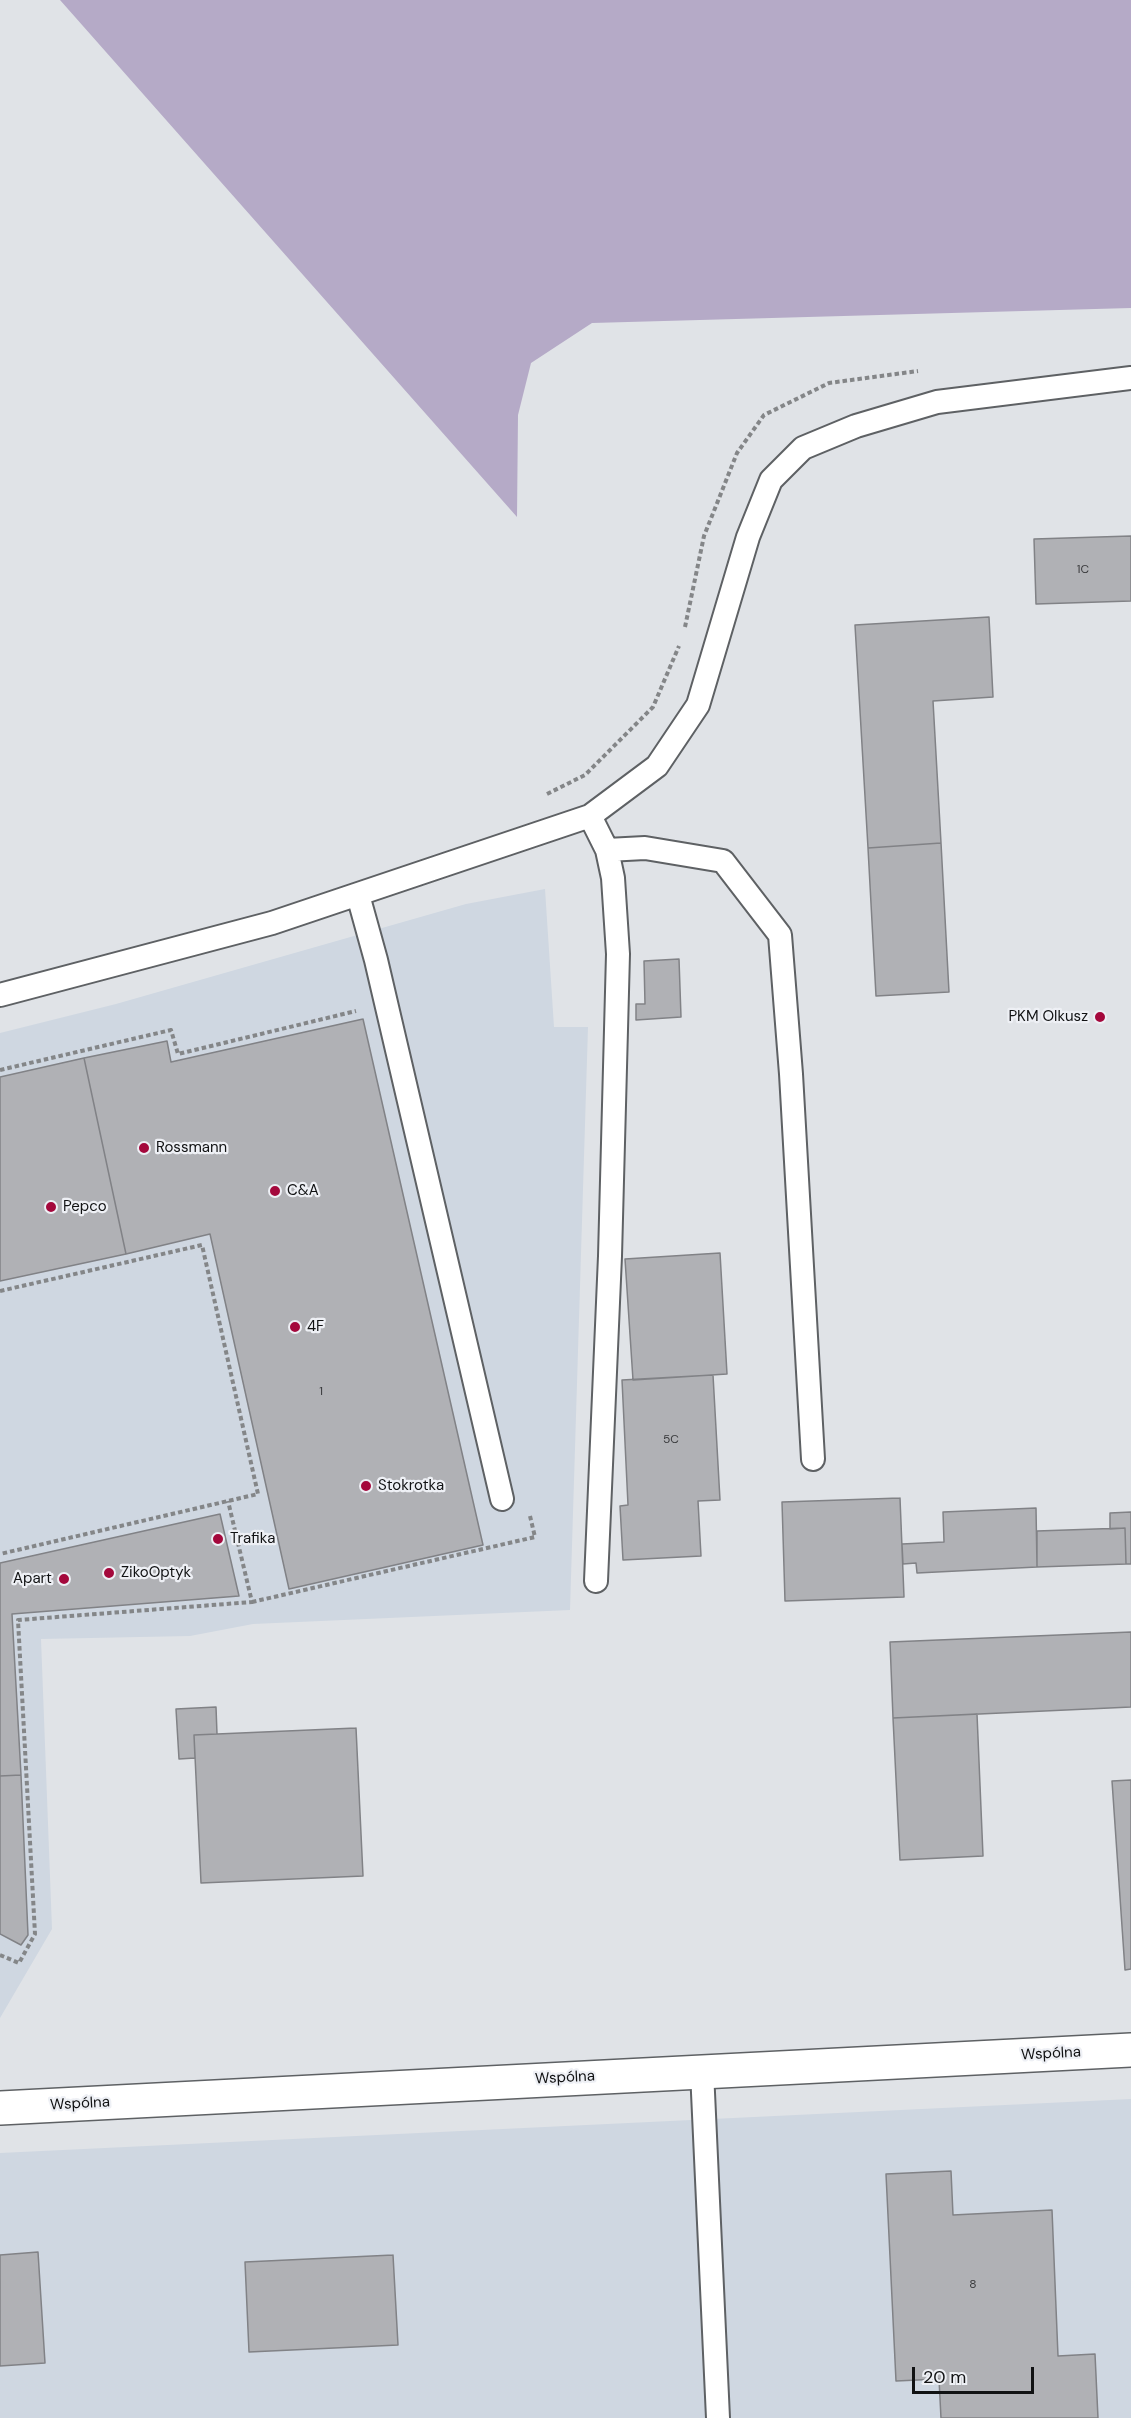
<!DOCTYPE html>
<html>
<head>
<meta charset="utf-8">
<style>
  body { margin:0 }
  #map { position:relative; width:1131px; height:2418px; overflow:hidden; background:#e0e3e7; font-family:"DM Sans",sans-serif }
  canvas { display:block }
  .scale { position:absolute; left:912px; top:2367px; width:122px; height:27px; box-sizing:border-box; border:3px solid #111213; border-top:0; padding-left:8px; font-size:18px; line-height:21px; white-space:nowrap; color:#111213; -webkit-text-stroke:4px #eef0f5; paint-order:stroke }
</style>
</head>
<body>
<div id="map">
<canvas width="1131" height="2418"></canvas>
<div class="scale">20 m</div>
</div>
<script>
const context = document.querySelector('canvas').getContext('2d');
context.lineJoin = 'round';
function paint(path, color) { context.fillStyle = color; context.fill(path, 'evenodd'); }
const poly = rows => new Path2D(rows.map(r => 'M' + r).join(''));
function trace(path, color, width, dash) { context.strokeStyle = color; context.lineWidth = width; context.lineCap = dash ? 'butt' : 'round'; context.setLineDash(dash || []); context.stroke(path); }
function drawText(font, color, halo, rows, align = 'center') {
  context.font = font + ' "DM Sans",sans-serif'; context.lineWidth = 4.5; context.setLineDash([]); context.textBaseline = 'middle'; context.strokeStyle = halo; context.fillStyle = color; for (const [text, x, y, turn = 0] of rows) {
    context.save(); context.translate(x, y); context.rotate((+turn || 0) * Math.PI / 180); context.textAlign = isNaN(turn) ? turn : align; if (halo) context.strokeText(text, 0, 0); context.fillText(text, 0, 0); context.restore();
  }
}
const built = poly([
  [545,889,554,1027,588,1027,570,1610,253,1624,190,1636,41,1639,52,1929,0,2018,0,1033,116,1004,466,904],
  [1131,2099,1131,2418,0,2418,0,2153]
]);
const green = poly([
  [60,0,1131,0,1131,308,592,323,531,363,518,415,517,517]
]);
const building = poly([
  [1131,536,1131,601,1036,604,1034,539,1131,536],
  [989,617,993,697,933,701,941,843,868,848,855,625,989,617],
  [941,843,949,992,876,996,868,848,941,843],
  [679,959,681,1017,636,1020,636,1004,645,1004,644,961,679,959],
  [363,1019,483,1545,289,1589,210,1234,126,1254,84,1058,167,1041,171,1062,363,1019],
  [84,1058,126,1254,0,1281,0,1077,84,1058],
  [720,1253,727,1374,633,1380,625,1259,720,1253],
  [713,1375,720,1500,698,1501,701,1556,623,1560,620,1506,628,1505,622,1380,713,1375],
  [900,1498,904,1597,785,1601,782,1502,900,1498],
  [1036,1508,1037,1567,917,1573,916,1563,903,1564,902,1544,944,1542,943,1512,1036,1508],
  [1131,1512,1131,1564,1126,1564,1125,1528,1110,1529,1110,1513,1131,1512],
  [220,1514,239,1596,12,1614,21,1775,0,1776,0,1563,220,1514],
  [1125,1528,1126,1564,1037,1567,1037,1531,1125,1528],
  [1131,1632,1131,1707,893,1718,890,1642,1131,1632],
  [216,1707,217,1734,194,1735,195,1758,179,1759,176,1709,216,1707],
  [977,1714,983,1856,900,1860,893,1718,977,1714],
  [356,1728,363,1876,201,1883,194,1735,356,1728],
  [21,1775,28,1935,21,1945,0,1934,0,1776,21,1775],
  [1131,1780,1131,1969,1125,1970,1112,1781,1131,1780],
  [951,2171,953,2215,1052,2210,1058,2356,1095,2354,1098,2418,941,2418,939,2379,896,2381,886,2174,951,2171],
  [38,2252,45,2363,0,2366,0,2255,38,2252],
  [393,2255,398,2345,249,2352,245,2262,393,2255]
]);
const path = poly([
  [685,627,704,536,737,453,764,415,829,383,918,371],
  [547,794,585,775,653,707,679,646],
  [0,1070,171,1030,178,1054,356,1011],
  [0,1291,202,1245,258,1494,0,1554],
  [252,1602,535,1537,530,1516],
  [0,1955,19,1963,35,1934,18,1620,252,1602,228,1501]
]);
const service = poly([
  [590,816,607,850,613,878,618,954,610,1256,596,1581],
  [607,850,645,848,723,861,780,935,791,1074,813,1459],
  [358,895,376,960,502,1499],
  [0,995,272,923,590,816,657,766,698,705,748,537,771,480,803,448,856,426,937,402,1131,378],
  [702,2071,718,2418]
]);
const minor = poly([
  [0,2108,1131,2050]
]);
const markers = [
  [1100,1017,6,"#a4083c"],
  [144,1148,6,"#a4083c"],
  [275,1191,6,"#a4083c"],
  [51,1207,6,"#a4083c"],
  [295,1327,6,"#a4083c"],
  [366,1486,6,"#a4083c"],
  [218,1539,6,"#a4083c"],
  [109,1573,6,"#a4083c"],
  [64,1579,6,"#a4083c"]
];
const numberNames = [
  ["1C",1083,570],
  ["1",321,1392],
  ["5C",671,1440],
  ["8",973,2285]
];
const poiNames = [
  ["PKM Olkusz",1088,1017,"right"],
  ["Rossmann",156,1148],
  ["C&A",287,1191],
  ["Pepco",63,1207],
  ["4F",307,1327],
  ["Stokrotka",378,1486],
  ["Trafika",230,1539],
  ["ZikoOptyk",121,1573],
  ["Apart",52,1579,"right"]
];
const streetNames = [
  ["Wspólna",1051,2054,-3],
  ["Wspólna",565,2078,-3],
  ["Wspólna",80,2104,-3]
];
paint(built, '#cfd7e1');
paint(green, '#b5aac7');
paint(building, '#b0b1b5');
trace(building, '#818286', 1.5);
trace(service, '#5e6164', 26);
trace(minor, '#5e6164', 36);
trace(path, '#848688', 4, [4.5, 3]);
trace(service, '#fff', 22);
trace(minor, '#fff', 33);
for (const [x, y, r, color] of markers) { const dot = new Path2D(); dot.arc(x, y, r, 0, 2 * Math.PI); context.fillStyle = color; context.fill(dot); trace(dot, '#eef0f5', 2); }
drawText('12px', '#393a3c', null, numberNames);
drawText('15px', '#111213', '#eef0f5', poiNames, 'left');
drawText('15px', '#111213', '#eef0f5', streetNames);
</script>
</body>
</html>
